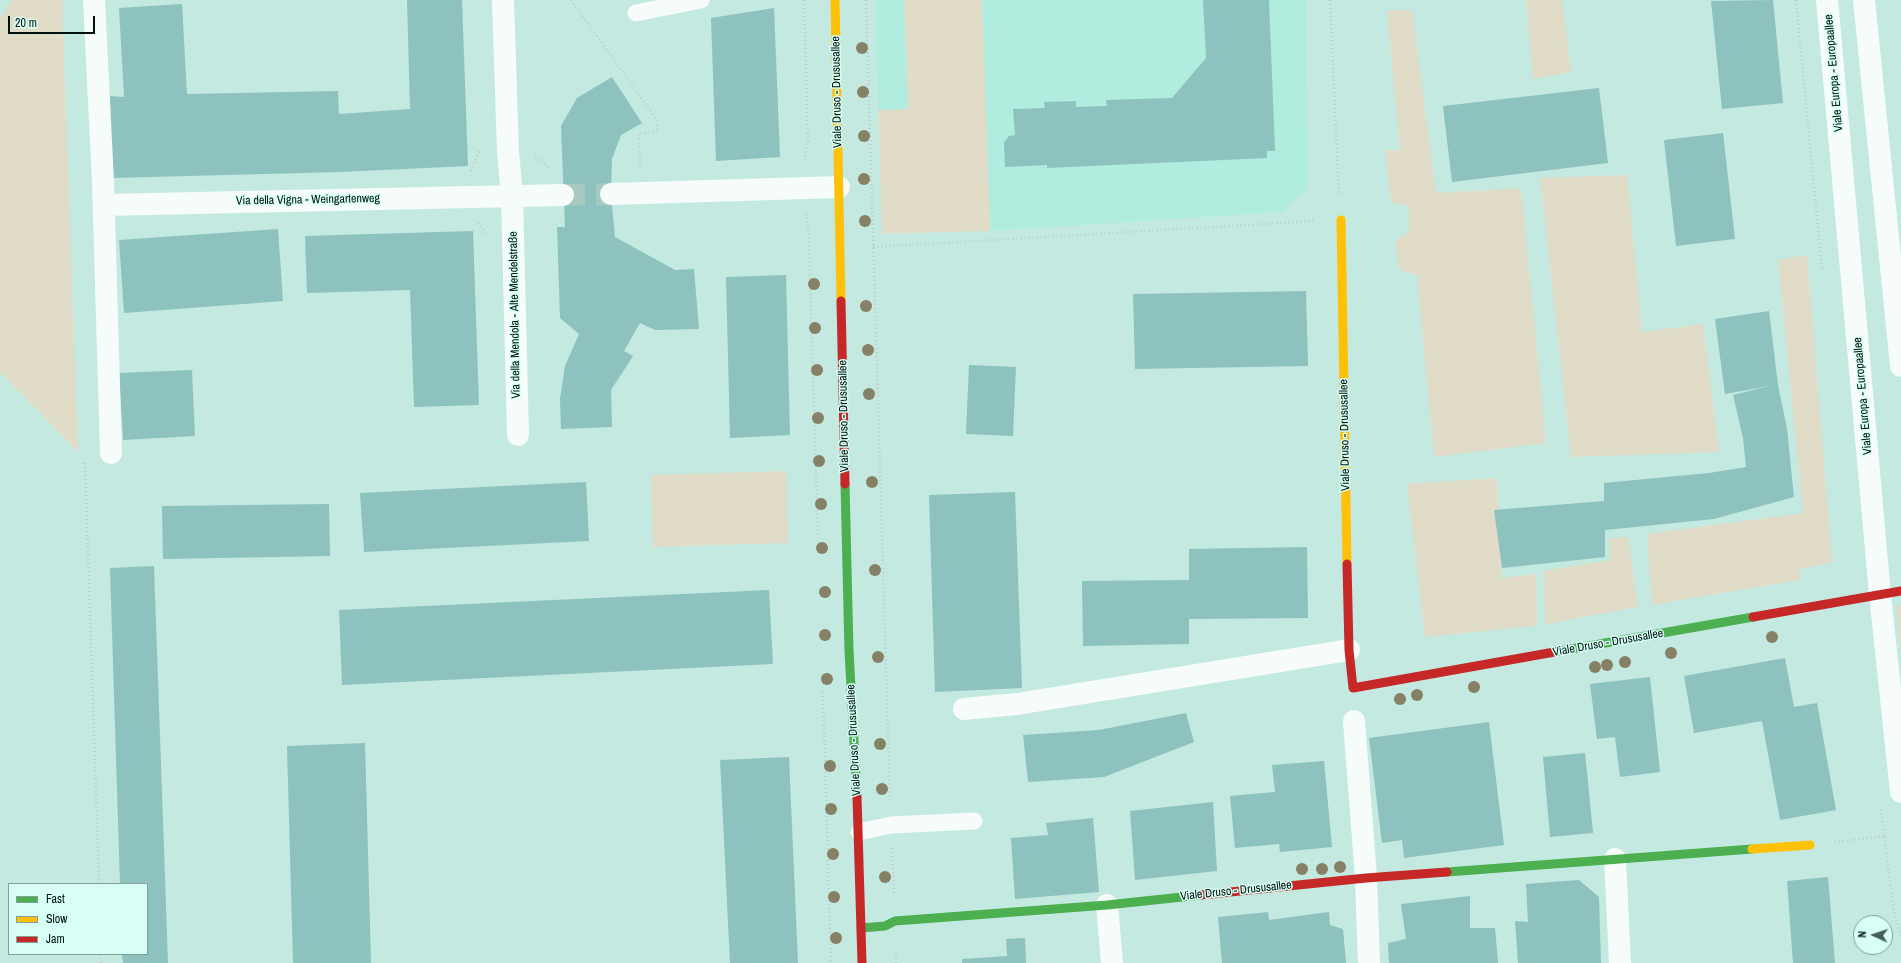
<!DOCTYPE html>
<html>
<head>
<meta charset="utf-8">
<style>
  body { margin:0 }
  #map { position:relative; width:1901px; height:963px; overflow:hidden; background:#c3e9e0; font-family:"Archivo Narrow",sans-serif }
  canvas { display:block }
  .legend { position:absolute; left:8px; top:883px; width:140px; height:72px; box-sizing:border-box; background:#d7fff5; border:1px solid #81a099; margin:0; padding:5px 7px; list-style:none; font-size:12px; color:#00120e }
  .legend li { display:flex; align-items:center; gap:8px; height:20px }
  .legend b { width:20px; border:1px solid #81a099 }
  .north { position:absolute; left:1853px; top:915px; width:40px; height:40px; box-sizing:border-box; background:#d7fff5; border:1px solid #81a099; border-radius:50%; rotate:273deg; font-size:11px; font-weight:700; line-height:16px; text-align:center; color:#00120e }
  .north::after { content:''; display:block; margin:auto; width:14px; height:18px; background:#445d58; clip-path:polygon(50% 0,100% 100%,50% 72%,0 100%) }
  .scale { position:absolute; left:8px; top:16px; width:87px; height:18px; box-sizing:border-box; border:2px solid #00120e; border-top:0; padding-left:5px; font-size:12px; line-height:14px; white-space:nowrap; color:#00120e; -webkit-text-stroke:3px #d7fff5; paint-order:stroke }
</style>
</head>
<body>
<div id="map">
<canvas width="1901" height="963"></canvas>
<ul class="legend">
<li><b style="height:5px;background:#4caf50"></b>Fast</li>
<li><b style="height:5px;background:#ffc107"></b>Slow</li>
<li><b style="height:5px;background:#c62828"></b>Jam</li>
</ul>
<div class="north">N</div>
<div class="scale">20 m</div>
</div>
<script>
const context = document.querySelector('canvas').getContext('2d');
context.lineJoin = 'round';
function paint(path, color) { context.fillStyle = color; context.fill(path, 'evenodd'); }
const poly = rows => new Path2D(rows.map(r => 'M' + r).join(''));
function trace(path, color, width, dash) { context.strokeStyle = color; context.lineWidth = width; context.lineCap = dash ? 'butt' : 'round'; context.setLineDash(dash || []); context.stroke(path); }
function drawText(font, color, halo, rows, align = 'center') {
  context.font = font + ' "Archivo Narrow",sans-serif'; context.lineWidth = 3; context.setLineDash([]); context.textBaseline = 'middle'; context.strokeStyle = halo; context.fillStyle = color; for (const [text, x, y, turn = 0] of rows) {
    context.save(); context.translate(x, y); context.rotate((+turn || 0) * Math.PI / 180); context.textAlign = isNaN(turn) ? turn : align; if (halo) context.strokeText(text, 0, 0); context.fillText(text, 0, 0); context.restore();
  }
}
const built = poly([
  [875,0,1306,0,1308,187,1283,212,990,231,882,234]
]);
const green = poly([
  [12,0,62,0,78,452,0,372,0,18],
  [904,0,982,0,990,231,882,234,878,110,908,109],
  [1526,0,1562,0,1571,72,1533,79],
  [1387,10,1412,10,1436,193,1521,188,1546,443,1434,457,1417,275,1399,270,1395,241,1409,232,1409,205,1391,203,1385,150,1400,151],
  [1627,175,1642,332,1703,324,1719,452,1571,457,1540,178],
  [1807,255,1832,562,1800,569,1800,580,1652,605,1647,534,1803,513,1778,260],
  [786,471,788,543,653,547,651,475],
  [1497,478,1501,578,1536,574,1537,626,1425,637,1407,484],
  [1628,537,1638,607,1546,624,1543,571,1610,560,1610,538],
  [1896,605,1901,605,1901,655]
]);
const building = poly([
  [407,0,462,0,468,166,340,172,112,178,110,96,124,97,119,8,182,4,187,94,338,91,339,114,410,109],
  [1203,0,1269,0,1275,151,1267,151,1267,158,1047,168,1047,165,1005,167,1004,142,1009,136,1015,135,1013,109,1045,108,1044,102,1076,101,1076,107,1107,106,1106,100,1172,98,1206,58],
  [1773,0,1783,103,1722,109,1711,1],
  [774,8,780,157,716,161,711,18],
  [612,77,642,123,621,135,612,159,611,194,615,237,675,270,694,269,699,329,655,330,640,323,624,351,633,356,611,390,612,427,561,429,560,399,565,366,579,334,560,318,557,227,565,227,561,126,577,98],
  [1599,88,1608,163,1452,182,1443,106],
  [1723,133,1735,239,1676,246,1664,140],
  [278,229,283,301,124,313,119,240],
  [473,231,479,405,414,407,410,290,307,293,305,236],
  [786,275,790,435,730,438,726,277],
  [1306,291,1308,366,1135,369,1133,294],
  [1769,311,1778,385,1787,429,1794,497,1714,519,1605,530,1605,557,1502,568,1494,510,1604,501,1604,483,1709,473,1746,467,1743,438,1733,395,1769,386,1725,394,1715,319],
  [969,365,1016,367,1013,436,966,434],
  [192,370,195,436,123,440,119,373],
  [586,482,589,541,364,552,360,493],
  [1015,492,1022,688,935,692,929,495],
  [329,504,330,556,163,559,162,506],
  [1307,547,1308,618,1189,619,1189,644,1083,646,1082,581,1189,580,1189,549],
  [154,566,168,963,123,963,122,954,147,954,147,884,120,884,110,568],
  [769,590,773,664,342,685,339,610],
  [1785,658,1794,707,1817,703,1836,810,1780,820,1762,721,1694,733,1684,676],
  [1650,677,1660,772,1620,777,1615,737,1597,739,1590,684],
  [1186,713,1194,742,1104,777,1028,782,1023,735,1099,730],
  [1489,722,1504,845,1404,858,1402,840,1382,843,1369,738],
  [365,743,371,963,293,963,287,746],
  [1585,753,1593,833,1550,837,1543,757],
  [789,757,798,963,730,963,720,760],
  [1324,761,1332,847,1280,852,1279,844,1235,848,1230,796,1275,792,1272,765],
  [1213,802,1217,871,1135,880,1130,811],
  [1093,818,1099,892,1015,899,1011,838,1048,835,1046,823],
  [1828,877,1835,963,1793,963,1787,881],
  [1579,880,1599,897,1601,963,1518,963,1515,921,1528,922,1526,884],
  [1470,896,1470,928,1495,928,1498,963,1389,963,1388,943,1406,939,1401,904],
  [1268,912,1269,920,1329,912,1330,925,1343,929,1346,963,1222,963,1218,917],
  [1025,938,1026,963,962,963,962,959,1007,956,1006,939]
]);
const streetTunnel = poly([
  [563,195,611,194]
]);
const path = poly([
  [571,0,657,120,658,132,639,133,640,167],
  [804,0,808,140,804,161],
  [866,0,890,801],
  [1330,0,1339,195],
  [1796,0,1822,270],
  [535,157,550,168],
  [471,171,479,152,482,152],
  [806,214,809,238,818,537],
  [478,223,486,233],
  [873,247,1314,221],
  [85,463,99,884],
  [823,692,831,963],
  [1881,809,1894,911,1901,937],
  [1835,842,1884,836],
  [892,848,894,895],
  [896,950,896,963],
  [101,954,101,963]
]);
const lane = poly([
  [636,13,701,0],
  [859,832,891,825,974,821]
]);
const street = poly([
  [94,0,103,182,111,453],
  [503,0,508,152,512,196,518,435],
  [1827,0,1880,595,1901,792],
  [1864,0,1901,366],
  [611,194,839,187],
  [104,205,563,195],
  [964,709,1017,704,1349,650],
  [1354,721,1366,878,1369,963],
  [1615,859,1620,963],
  [1107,905,1112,963]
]);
const fast = poly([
  [845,484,849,651,857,797],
  [1560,651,1753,617],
  [1447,872,1752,849],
  [861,928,885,926,895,921,1107,905,1201,895]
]);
const slow = poly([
  [835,0,841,301],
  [1341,220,1347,564],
  [1752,849,1810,845]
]);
const jam = poly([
  [841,301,845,484],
  [1347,564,1349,650,1353,688,1560,651],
  [1753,617,1901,591],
  [857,797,862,963],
  [1201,895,1366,878,1447,872]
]);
const trees = [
  [862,48],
  [863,92],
  [864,136],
  [864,179],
  [865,221],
  [814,284],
  [866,306],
  [815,328],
  [868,350],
  [817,370],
  [869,394],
  [818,418],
  [819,461],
  [872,482],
  [821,504],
  [822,548],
  [875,570],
  [825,592],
  [825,635],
  [1772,637],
  [1671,653],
  [878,657],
  [1625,662],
  [1607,665],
  [1595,667],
  [827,679],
  [1474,687],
  [1417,695],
  [1400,699],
  [880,744],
  [830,766],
  [882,789],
  [831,809],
  [833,854],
  [1340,867],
  [1302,869],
  [1322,869],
  [885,877],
  [834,897],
  [836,938]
];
const streetNames = [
  ["Viale Europa - Europaallee",1834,73,-95],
  ["Viale Druso - Drususallee",837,92,-91],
  ["Via della Vigna - Weingartenweg",308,200,-1],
  ["Via della Mendola - Alte Mendelstraße",515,315,-91],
  ["Viale Europa - Europaallee",1863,396,-95],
  ["Viale Druso - Drususallee",844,416,-91],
  ["Viale Druso - Drususallee",1345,435,-91],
  ["Viale Druso - Drususallee",1608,643,-10],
  ["Viale Druso - Drususallee",854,740,-93],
  ["Viale Druso - Drususallee",1236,891,-6]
];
paint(built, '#b1eddf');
paint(green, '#e0dcc8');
paint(building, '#8dc2bf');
trace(streetTunnel, '#a6c9c0', 22, [22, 11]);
trace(path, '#c0cac8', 2.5, [1, 3]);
trace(lane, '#f6fcfa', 17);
trace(street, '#f6fcfa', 22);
trace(fast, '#4caf50', 9);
trace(slow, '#ffc107', 9);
trace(jam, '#c62828', 9);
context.fillStyle = '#868166';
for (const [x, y] of trees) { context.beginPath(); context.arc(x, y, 6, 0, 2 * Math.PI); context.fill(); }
drawText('12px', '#00120e', '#d7fff5', streetNames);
</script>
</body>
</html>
